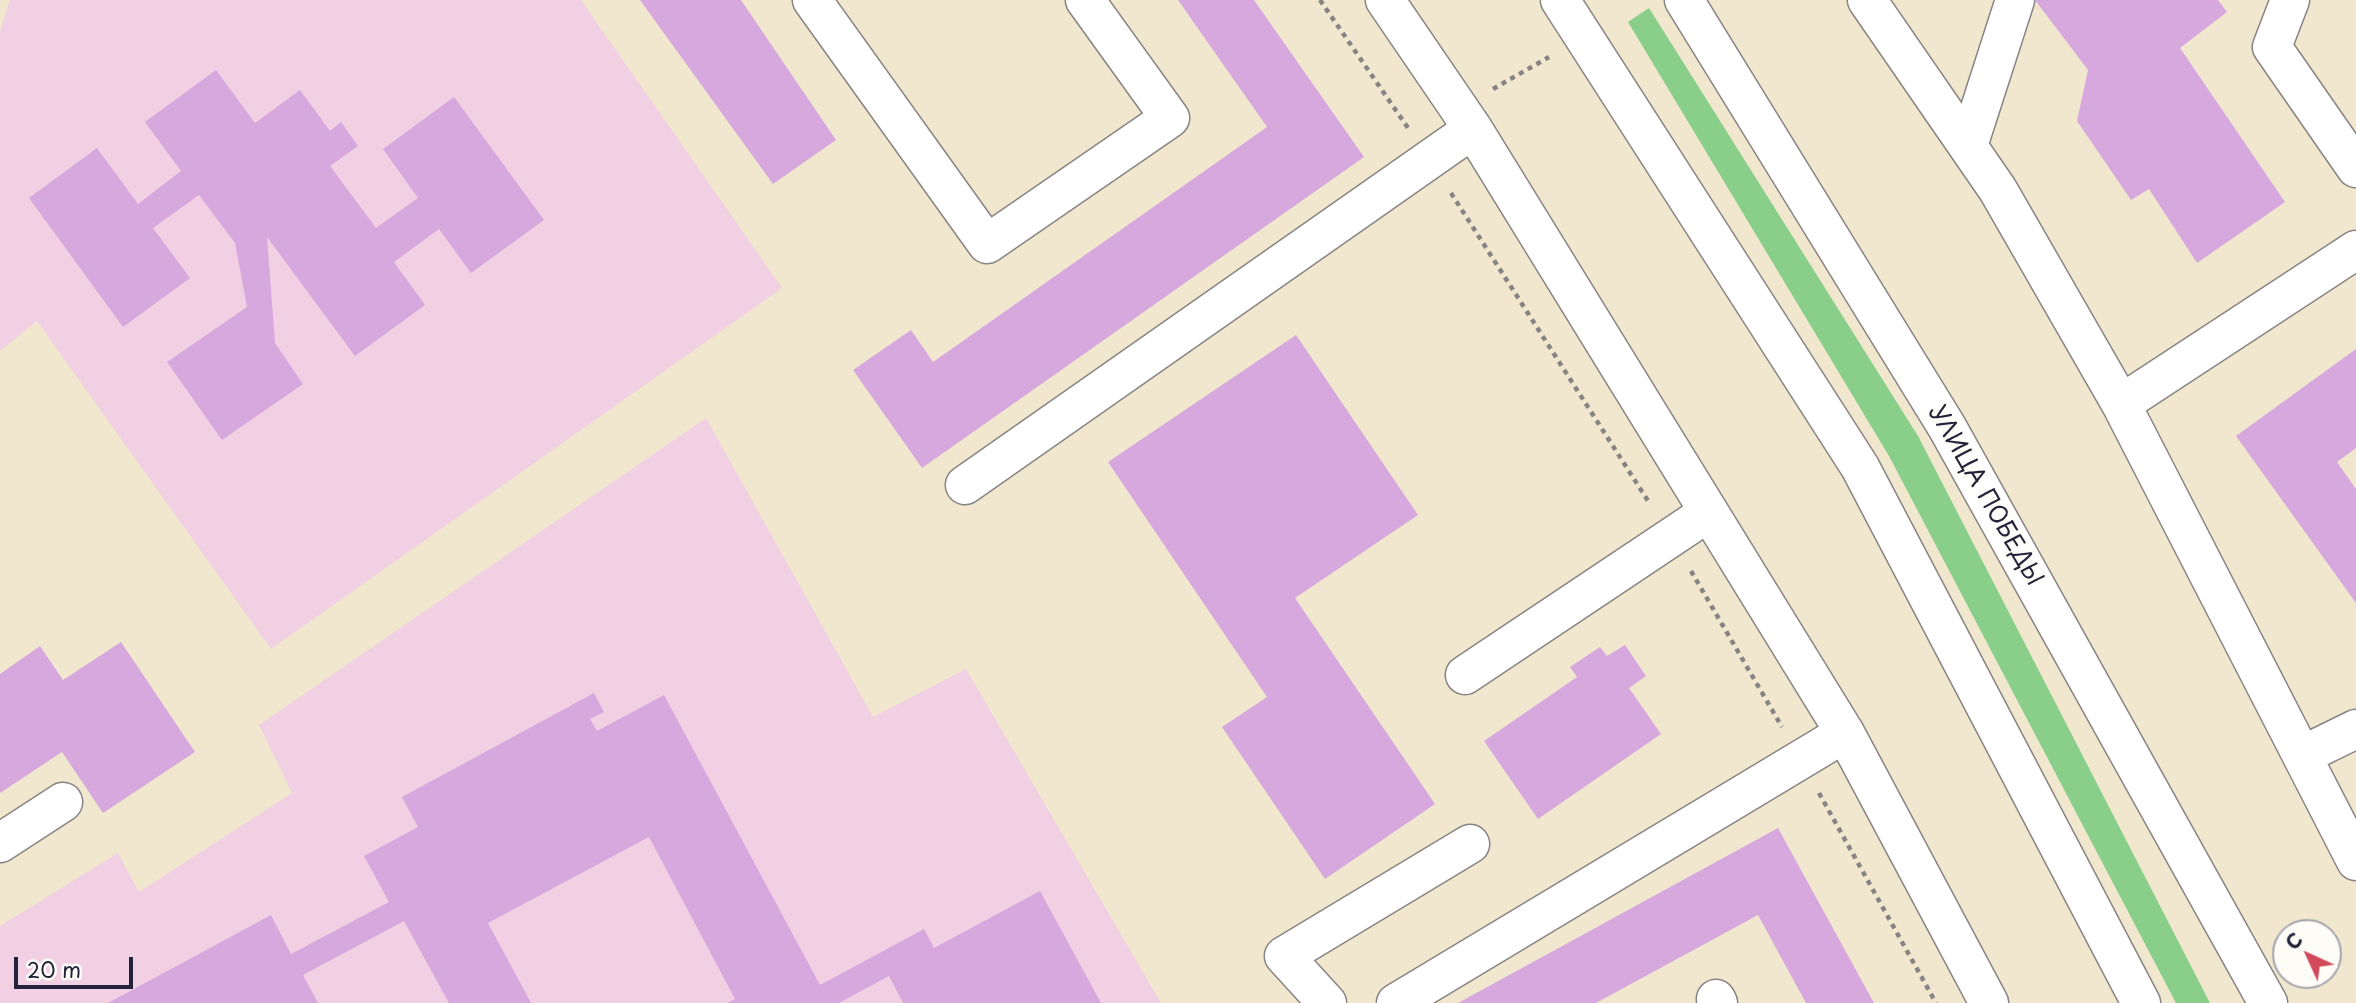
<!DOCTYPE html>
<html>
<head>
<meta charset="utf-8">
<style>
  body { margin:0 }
  #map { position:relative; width:2356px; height:1003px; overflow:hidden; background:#f0e7ce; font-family:"Playpen Sans",sans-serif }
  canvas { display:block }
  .north { position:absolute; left:2272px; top:919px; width:70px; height:70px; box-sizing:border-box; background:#fdfcf7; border:2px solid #a5a5ac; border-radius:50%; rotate:315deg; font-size:19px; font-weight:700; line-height:28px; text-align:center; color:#22223b }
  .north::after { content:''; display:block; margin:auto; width:24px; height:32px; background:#d1495b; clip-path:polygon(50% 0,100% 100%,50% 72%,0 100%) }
  .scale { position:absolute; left:14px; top:957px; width:119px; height:32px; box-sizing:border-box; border:4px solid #22223b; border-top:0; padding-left:9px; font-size:21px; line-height:24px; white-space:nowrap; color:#22223b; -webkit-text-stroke:5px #fdfcf7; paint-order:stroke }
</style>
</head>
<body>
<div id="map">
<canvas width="2356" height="1003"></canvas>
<div class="north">С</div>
<div class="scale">20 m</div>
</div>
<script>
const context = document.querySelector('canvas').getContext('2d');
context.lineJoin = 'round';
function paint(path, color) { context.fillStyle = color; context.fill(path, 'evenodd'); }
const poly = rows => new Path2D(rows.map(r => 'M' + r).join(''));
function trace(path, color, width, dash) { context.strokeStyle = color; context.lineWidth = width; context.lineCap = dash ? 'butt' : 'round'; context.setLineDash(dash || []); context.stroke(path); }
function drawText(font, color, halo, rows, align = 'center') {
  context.font = font + ' "Playpen Sans",sans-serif'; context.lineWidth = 5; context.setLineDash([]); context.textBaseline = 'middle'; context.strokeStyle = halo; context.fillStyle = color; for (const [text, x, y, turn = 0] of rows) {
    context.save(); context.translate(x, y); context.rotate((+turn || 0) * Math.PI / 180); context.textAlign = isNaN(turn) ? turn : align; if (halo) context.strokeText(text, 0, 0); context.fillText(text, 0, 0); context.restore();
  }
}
const built = poly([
  [10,0,581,0,782,288,271,649,37,321,0,351,0,31],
  [706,418,873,717,966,669,1161,1003,0,1003,0,926,118,853,139,892,292,793,259,725]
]);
const green = poly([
  [1649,8,1918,436,2210,1003,2176,1003,1889,456,1628,22]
]);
const building = poly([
  [640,0,741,0,836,140,773,184],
  [1178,0,1254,0,1364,157,922,468,853,370,911,330,933,362,1267,127],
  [2035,0,2218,0,2227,12,2180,48,2285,202,2197,263,2149,189,2131,200,2077,121,2088,70],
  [216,70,255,123,300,90,330,131,341,122,358,146,330,166,376,228,418,198,383,149,454,97,544,220,471,273,439,229,394,262,425,305,355,356,267,237,275,343,303,384,222,440,167,362,247,307,235,243,199,195,153,228,190,278,123,327,29,198,97,148,138,204,181,171,145,122],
  [1296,335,1418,515,1295,598,1435,804,1325,879,1222,727,1267,697,1108,462],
  [2356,349,2356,448,2337,462,2356,489,2356,603,2236,436],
  [121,642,195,752,103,813,62,752,0,793,0,674,40,646,63,680],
  [1625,645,1646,676,1629,688,1661,734,1538,819,1484,741,1577,677,1570,667,1600,647,1607,656],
  [594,693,604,712,590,719,597,731,664,695,820,985,924,929,934,948,1040,891,1101,1003,903,1003,889,976,839,1003,727,1003,735,999,649,837,488,923,531,1003,449,1003,404,921,303,975,318,1003,108,1003,271,915,291,954,389,902,364,856,418,827,402,797],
  [1778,828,1874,1003,1806,1003,1758,915,1596,1003,1458,1003]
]);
const path = poly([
  [1320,0,1408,128],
  [1493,89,1549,57],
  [1451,193,1650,504],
  [1691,571,1782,727],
  [1819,793,1936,1003]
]);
const minor = poly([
  [812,0,987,244,1170,118,1085,0],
  [1385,0,1473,129,1845,733,1989,1003],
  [1560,0,1860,467,2141,1003],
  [1684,0,1947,427,2268,1003],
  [1867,0,1998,190,2121,404,2356,861],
  [2290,0,2272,47,2356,168],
  [1968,146,2015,0],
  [2121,404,2356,250],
  [965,485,1473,129],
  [1465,675,1709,512],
  [2303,755,2356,729],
  [0,843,63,802],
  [1716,999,1718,1003],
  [1327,1003,1284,956,1470,844],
  [1396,1003,1845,733]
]);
const streetNames = [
  ["УЛИЦА ПОБЕДЫ",1985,496,60]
];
paint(built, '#f1d0e3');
paint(green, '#89cf89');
paint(building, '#d7a8de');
trace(minor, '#898484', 41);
trace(path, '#898484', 4.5, [5, 5]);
trace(minor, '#fff', 38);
drawText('24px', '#22223b', '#fdfcf7', streetNames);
</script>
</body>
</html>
